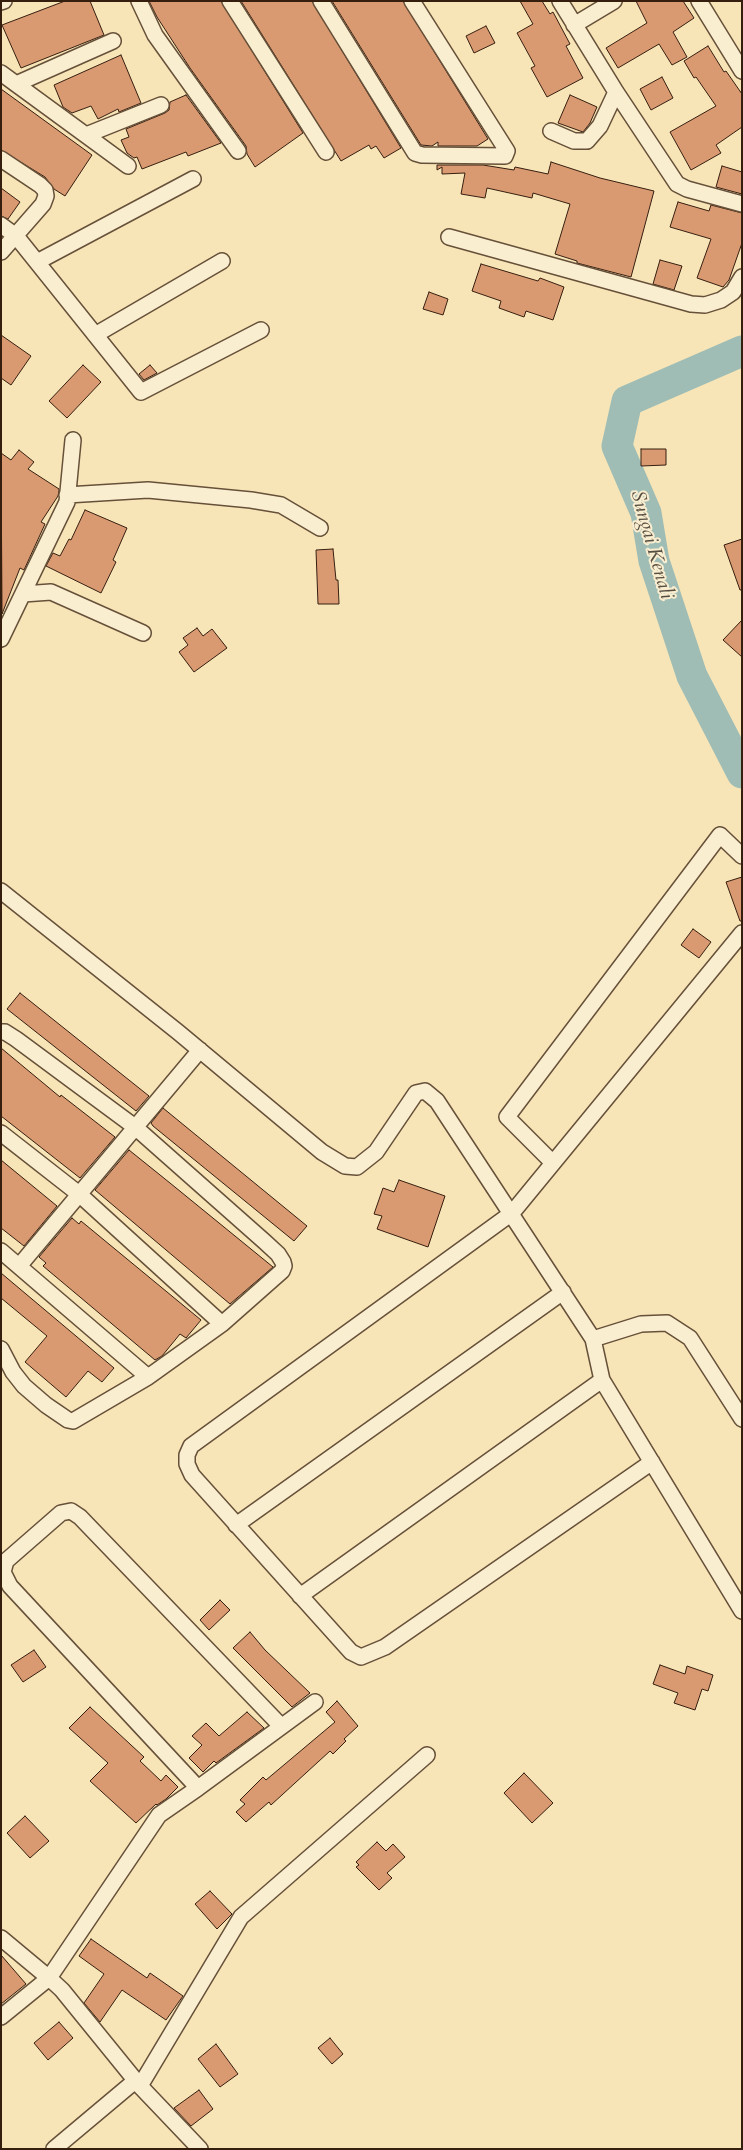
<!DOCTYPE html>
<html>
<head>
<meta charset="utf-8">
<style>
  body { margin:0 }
  #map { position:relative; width:743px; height:2150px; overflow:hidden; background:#f7e5b7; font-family:Cardo,serif }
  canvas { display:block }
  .frame { position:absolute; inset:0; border:2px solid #361e0f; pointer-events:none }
</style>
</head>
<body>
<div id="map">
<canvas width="743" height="2150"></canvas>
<div class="frame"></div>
</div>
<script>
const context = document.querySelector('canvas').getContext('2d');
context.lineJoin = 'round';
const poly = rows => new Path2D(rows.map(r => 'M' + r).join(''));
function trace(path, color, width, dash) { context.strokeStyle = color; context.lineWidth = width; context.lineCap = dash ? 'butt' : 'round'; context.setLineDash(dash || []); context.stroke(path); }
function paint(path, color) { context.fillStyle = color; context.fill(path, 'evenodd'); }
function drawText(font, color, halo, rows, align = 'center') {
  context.font = font + ' Cardo,serif'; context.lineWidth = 4; context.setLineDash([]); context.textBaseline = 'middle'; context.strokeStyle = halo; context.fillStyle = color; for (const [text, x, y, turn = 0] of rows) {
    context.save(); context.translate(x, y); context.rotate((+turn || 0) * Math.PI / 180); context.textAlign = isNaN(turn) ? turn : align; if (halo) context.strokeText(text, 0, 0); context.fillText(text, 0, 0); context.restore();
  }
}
const river = poly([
  [742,351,627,401,617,446,646,513,654,561,692,676,742,773]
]);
const building = poly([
  [65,1,90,1,104,35,21,68,2,25,65,1],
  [149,1,221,1,303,133,255,167,247,154,246,146,190,68,157,17,149,1],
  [241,1,312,1,401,148,384,158,376,146,371,149,369,145,341,161,241,1],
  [332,1,403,1,488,139,477,146,438,146,438,142,432,146,421,145,332,1],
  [520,1,542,1,550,14,553,12,570,44,566,46,583,78,547,97,531,68,535,66,517,33,533,24,520,1],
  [636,1,683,1,694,18,673,32,687,57,672,65,659,44,618,68,606,48,647,23,636,1],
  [486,26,495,43,474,53,466,36,486,26],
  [708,46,724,72,726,71,742,94,742,127,716,145,721,153,691,170,670,132,716,106,696,77,694,78,684,61,708,46],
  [121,55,141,103,119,112,118,109,98,119,91,106,72,113,63,107,54,85,121,55],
  [662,77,673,98,651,110,640,89,662,77],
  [1,89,92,155,65,196,54,189,45,177,1,150,1,89],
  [186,95,221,143,188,156,186,152,142,169,137,157,134,158,127,153,121,140,129,137,126,129,165,113,169,110,170,102,186,95],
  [570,95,597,107,590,123,583,132,558,123,570,95],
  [551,162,600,178,654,191,631,277,577,263,577,261,555,254,570,204,533,193,532,198,487,188,485,198,461,194,465,173,442,174,442,167,437,170,437,165,483,165,514,170,515,167,548,174,551,162],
  [722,166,742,172,742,194,716,187,722,166],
  [1,188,20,202,8,219,1,216,1,188],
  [678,202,709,211,711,205,742,213,742,243,729,280,723,287,697,278,711,239,670,227,678,202],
  [660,260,682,266,674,290,653,284,660,260],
  [481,264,538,281,540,278,564,287,553,320,526,311,524,317,499,308,501,301,472,291,481,264],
  [429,292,448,299,443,315,423,309,429,292],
  [1,335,31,356,11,385,1,378,1,335],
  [83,365,101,382,67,418,49,401,83,365],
  [150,365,157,373,144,380,139,374,150,365],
  [641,449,666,449,666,465,641,466,641,449],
  [19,450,34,462,28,469,59,489,59,491,58,496,41,522,45,524,24,570,20,568,2,614,1,453,11,460,19,450],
  [85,510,127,528,113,560,116,562,101,593,46,566,53,553,60,556,69,539,71,540,85,510],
  [742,539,742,590,740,590,724,545,742,539],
  [333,549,336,580,338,580,339,604,318,604,316,550,333,549],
  [742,620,742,657,723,640,742,620],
  [197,628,203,636,212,629,227,648,194,672,179,652,188,645,183,638,197,628],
  [742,877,742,921,740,921,726,882,742,877],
  [693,929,711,942,699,958,681,945,693,929],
  [20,993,149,1096,136,1111,7,1009,20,993],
  [1,1048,60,1097,61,1095,115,1137,80,1178,1,1116,1,1048],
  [163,1108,307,1226,294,1241,153,1126,151,1123,163,1108],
  [129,1150,170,1183,273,1267,230,1304,95,1190,129,1150],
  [1,1160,57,1206,24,1246,1,1228,1,1160],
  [399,1180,445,1196,428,1247,377,1229,382,1216,374,1214,383,1188,394,1192,399,1180],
  [72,1218,79,1224,81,1221,201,1320,186,1338,180,1334,162,1356,155,1360,43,1266,46,1263,39,1257,72,1218],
  [1,1273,114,1368,102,1382,88,1371,66,1397,25,1362,47,1336,1,1298,1,1273],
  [220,1600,230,1610,209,1630,200,1620,220,1600],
  [250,1632,265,1650,310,1693,292,1707,233,1648,250,1632],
  [34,1650,46,1667,23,1682,11,1665,34,1650],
  [660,1665,685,1674,687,1666,713,1675,708,1691,702,1689,695,1710,674,1703,678,1693,653,1684,660,1665],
  [337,1701,358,1726,344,1739,346,1741,333,1754,330,1751,271,1805,269,1802,246,1822,236,1812,245,1804,240,1800,263,1777,266,1780,335,1722,326,1712,337,1701],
  [90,1707,144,1757,140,1761,161,1781,166,1775,178,1787,166,1799,157,1805,156,1804,136,1823,90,1781,108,1763,69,1728,90,1707],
  [247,1712,264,1728,216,1763,214,1761,203,1772,189,1758,202,1745,192,1736,206,1723,219,1736,247,1712],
  [524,1773,553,1803,532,1823,504,1793,524,1773],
  [25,1816,49,1841,30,1858,7,1833,25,1816],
  [377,1842,386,1851,393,1844,405,1857,387,1873,392,1878,379,1890,356,1867,359,1865,356,1862,377,1842],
  [210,1891,232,1914,217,1929,195,1904,210,1891],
  [91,1939,147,1978,150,1973,183,1996,166,2020,122,1990,100,2022,84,2003,104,1974,79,1956,91,1939],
  [1,1955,26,1984,1,2004,1,1955],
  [59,2022,73,2038,48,2060,34,2043,59,2022],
  [330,2038,343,2054,332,2064,318,2048,330,2038],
  [216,2044,238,2074,220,2087,198,2059,216,2044],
  [199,2090,213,2109,191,2126,174,2108,199,2090]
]);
const street = poly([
  [139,1,155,35,238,151],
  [230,1,326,152],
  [321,1,415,153,422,155,505,156,507,151,412,1],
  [560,1,616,92,677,184,687,189,742,204],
  [699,1,742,71],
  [1,2,4,1],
  [574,25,614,1],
  [1,73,128,166],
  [16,84,113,41],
  [551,131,574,141,587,141,600,126,616,92],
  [86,135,161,105],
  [1,159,40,185,45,190,46,196,43,204,1,252],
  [1,225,16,236,141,392,261,330],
  [449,237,691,304,705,305,721,300,733,292,742,277],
  [37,262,193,179],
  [95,335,222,261],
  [67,495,148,490,251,500,281,505,320,528],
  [23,594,51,592,143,633],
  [1,639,67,502,73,440],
  [1,891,178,1032,322,1152,345,1166,357,1167,376,1152,416,1093,425,1091,437,1101,593,1339,602,1380,742,1611],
  [1,1032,5,1032,16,1039,135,1127,265,1242,278,1254,283,1262,284,1266,282,1271,222,1324,148,1377,73,1421,68,1420,46,1405,24,1386,13,1372,1,1349],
  [1,1133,79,1194,222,1324],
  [553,1163,507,1117,720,835,742,856],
  [1,1251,148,1377],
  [20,1265,200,1050],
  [593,1339,641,1324,667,1323,690,1338,742,1419],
  [652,1462,385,1647,361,1657,351,1652,192,1475,187,1464,187,1455,191,1446,512,1213,742,933],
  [236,1525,563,1292],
  [300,1596,602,1380],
  [198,1788,10,1586,3,1572,6,1561,61,1513,71,1511,80,1517,281,1726],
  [1,1938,49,1978,1,2017],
  [140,2086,241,1917,427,1755],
  [54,2149,135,2081],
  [200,2149,140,2086,62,1990,49,1978,159,1815,198,1788,315,1702]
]);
const waterNames = [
  ["Sungai Kenali",651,545,74]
];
trace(river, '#9fbdb5', 31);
paint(building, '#d99a72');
trace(building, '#361e0f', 1);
trace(street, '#665039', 18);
trace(street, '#faeed0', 15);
drawText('italic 20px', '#564e41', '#faeed0', waterNames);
</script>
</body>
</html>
